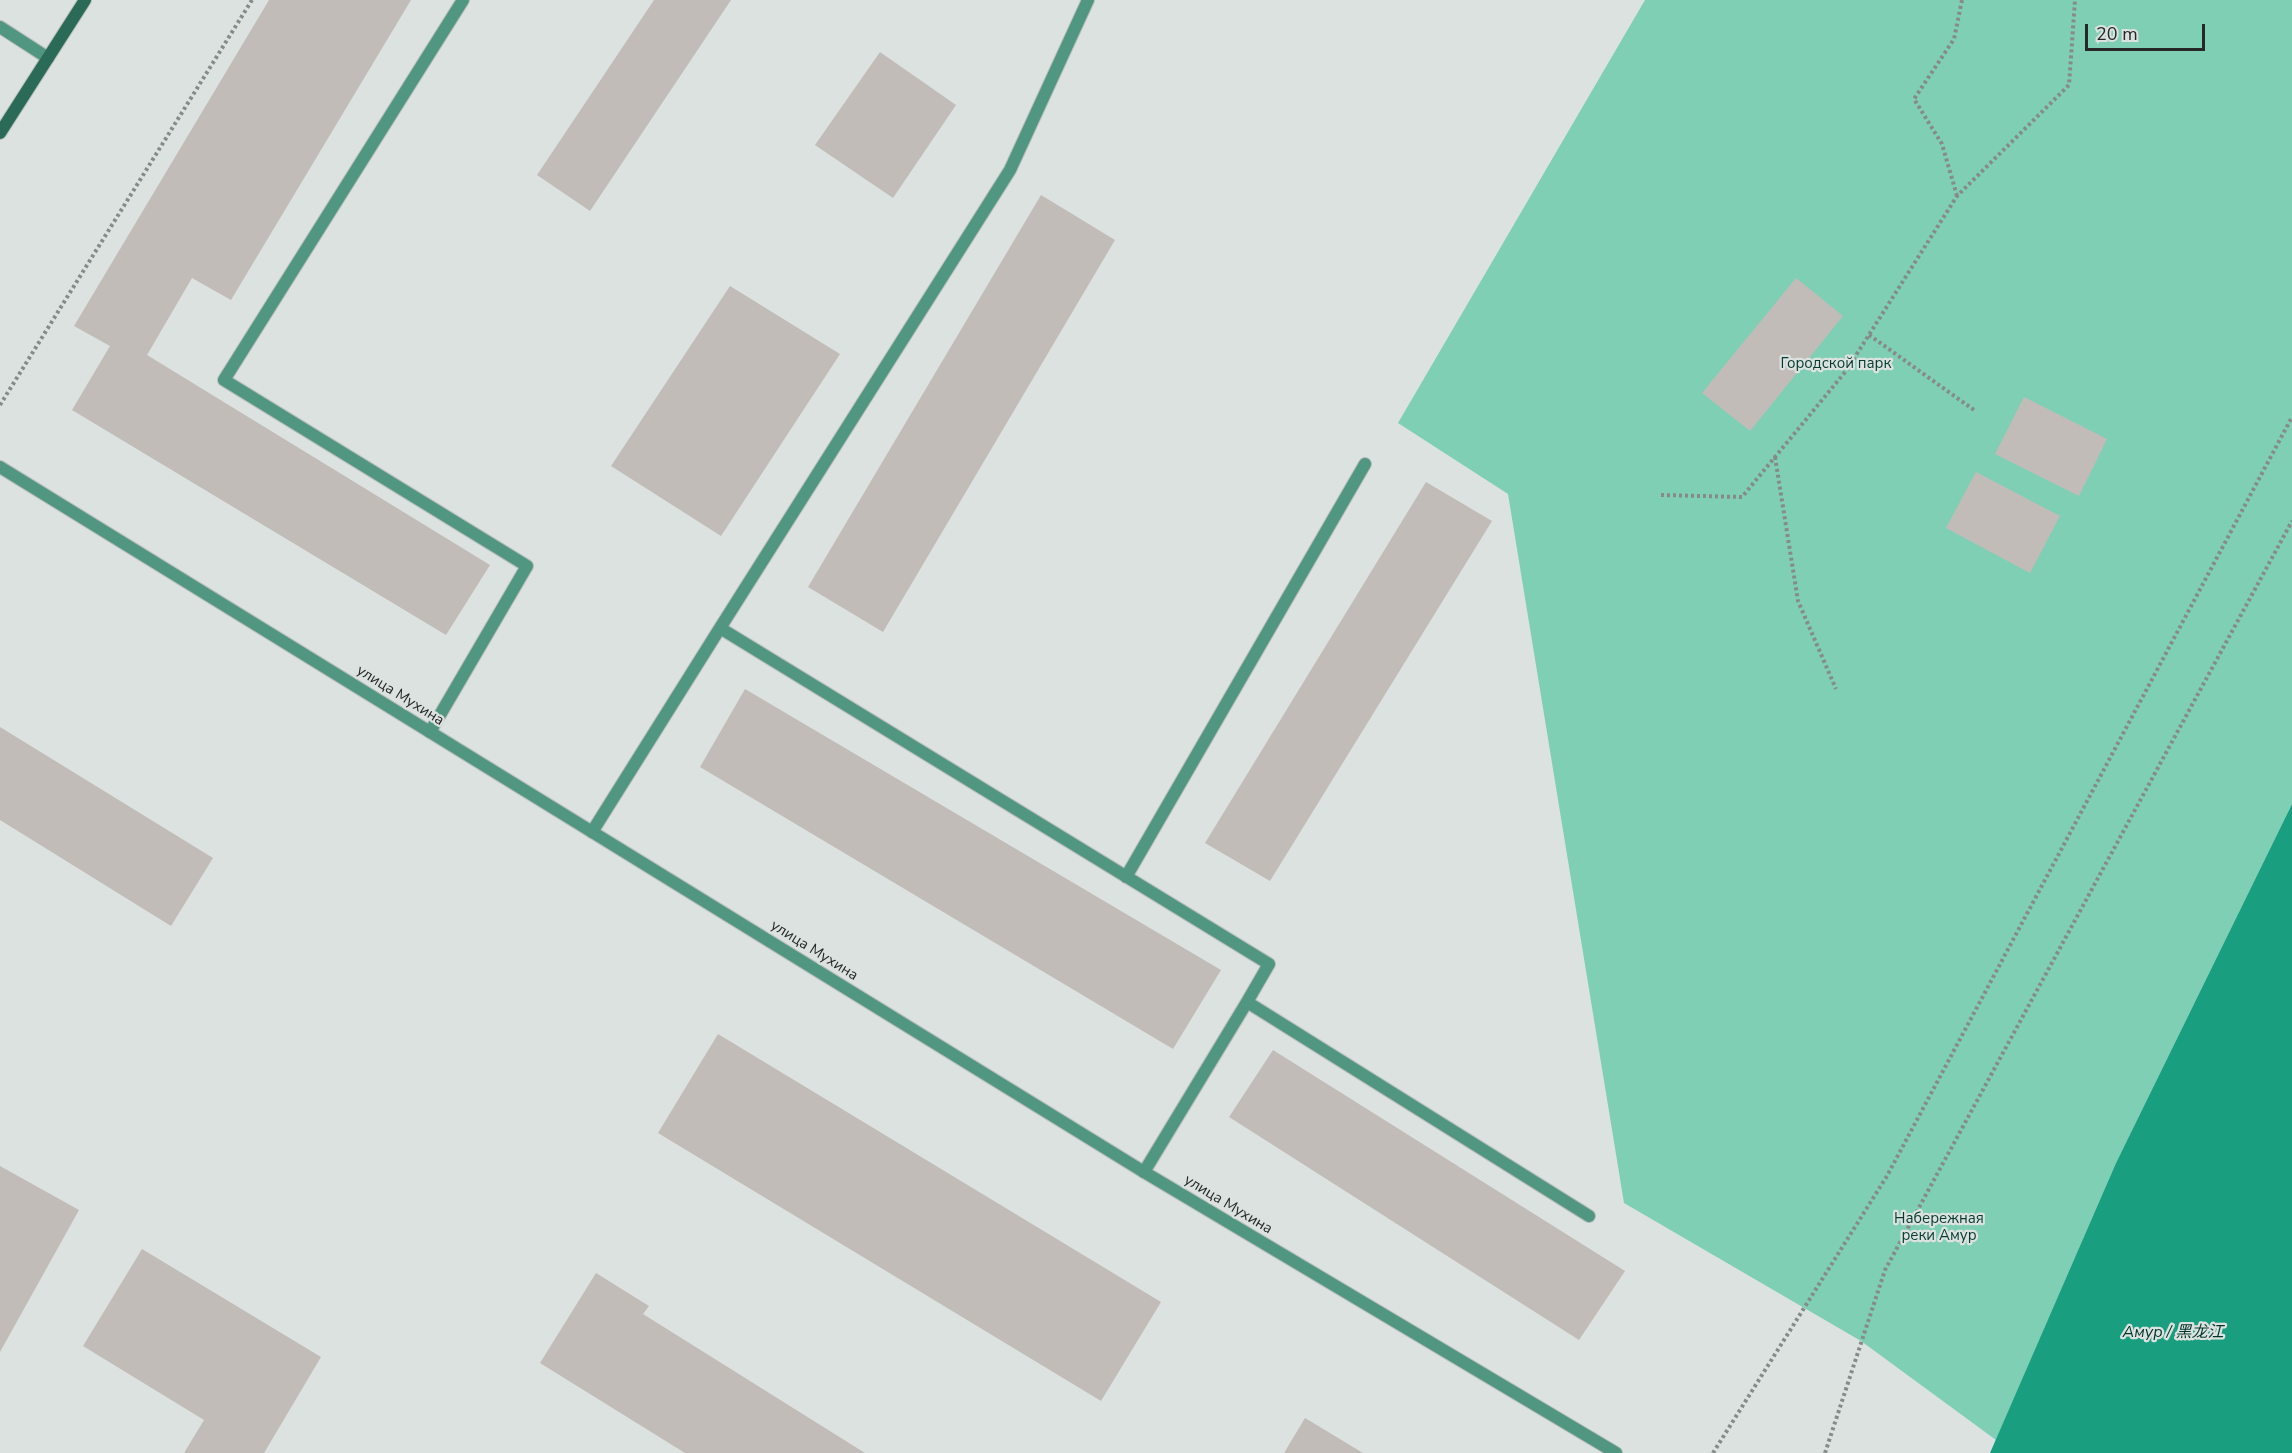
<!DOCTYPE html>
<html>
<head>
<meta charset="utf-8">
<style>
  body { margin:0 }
  #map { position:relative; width:2292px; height:1453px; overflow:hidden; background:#dbe2df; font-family:"Nunito Sans",sans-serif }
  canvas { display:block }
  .scale { position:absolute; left:2085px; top:24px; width:120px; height:27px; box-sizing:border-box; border:3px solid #252827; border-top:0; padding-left:8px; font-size:18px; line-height:21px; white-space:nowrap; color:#252827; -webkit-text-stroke:4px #dbe2df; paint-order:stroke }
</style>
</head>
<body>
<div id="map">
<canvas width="2292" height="1453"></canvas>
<div class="scale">20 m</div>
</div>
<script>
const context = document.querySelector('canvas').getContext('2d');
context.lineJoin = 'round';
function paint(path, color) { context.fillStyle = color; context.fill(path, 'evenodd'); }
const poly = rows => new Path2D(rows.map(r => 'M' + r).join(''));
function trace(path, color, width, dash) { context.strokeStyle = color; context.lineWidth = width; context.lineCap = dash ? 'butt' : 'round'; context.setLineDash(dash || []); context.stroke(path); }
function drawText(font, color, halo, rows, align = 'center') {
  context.font = font + ' "Nunito Sans","Noto Sans SC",sans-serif'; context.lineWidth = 4.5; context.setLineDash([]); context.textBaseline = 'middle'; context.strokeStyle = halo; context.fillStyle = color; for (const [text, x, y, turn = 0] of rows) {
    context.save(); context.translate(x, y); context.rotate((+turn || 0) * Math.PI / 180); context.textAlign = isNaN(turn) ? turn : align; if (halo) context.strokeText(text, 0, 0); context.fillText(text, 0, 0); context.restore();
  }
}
const green = poly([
  [1645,0,2292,0,2292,804,2116,1163,1996,1440,1861,1341,1624,1203,1508,494,1398,423]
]);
const water = poly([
  [2292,804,2292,1453,1990,1453,2116,1163]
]);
const building = poly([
  [269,0,411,0,231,300,192,278,147,355,490,565,446,635,72,410,110,346,74,326],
  [654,0,731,0,590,211,537,175],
  [880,52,956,105,893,198,815,145],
  [1041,195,1115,240,883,632,808,587],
  [1796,278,1843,316,1750,431,1702,393],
  [730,286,840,354,721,536,611,466],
  [2024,397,2107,439,2079,496,1995,454],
  [1976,472,2060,516,2030,573,1946,528],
  [1426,482,1492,521,1270,881,1205,843],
  [745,689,1221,970,1173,1049,700,767],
  [0,727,213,858,171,926,0,820],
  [718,1034,1161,1302,1101,1401,658,1133],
  [1273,1050,1625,1271,1579,1340,1229,1117],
  [0,1166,79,1210,0,1352],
  [142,1249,321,1357,264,1453,184,1453,204,1420,83,1346],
  [596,1273,649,1306,643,1314,865,1453,685,1453,540,1363],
  [1305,1418,1363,1453,1284,1453]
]);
const path = poly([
  [1957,196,1942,144,1914,99,1954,39,1962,0],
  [1869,335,1974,410],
  [0,405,252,0],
  [1775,457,1798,601,1836,689],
  [1661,495,1742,497,1846,371,1957,196,2069,85,2075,0],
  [1713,1453,1887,1176,2292,417],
  [1825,1453,1885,1270,2292,521]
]);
const service = poly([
  [0,27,48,58],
  [720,628,1010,170,1088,0],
  [430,732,527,566,224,380,463,0],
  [592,832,720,628,1269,964,1247,1002],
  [1126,877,1365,464],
  [1144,1172,1247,1002,1589,1216]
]);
const tertiary = poly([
  [0,467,1144,1172,1616,1453]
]);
const secondary = poly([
  [0,133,85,0]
]);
const parkNames = [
  ["Городской парк",1836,364],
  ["Набережная",1939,1219],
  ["реки Амур",1939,1236]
];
const streetNames = [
  ["улица Мухина",400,696,32],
  ["улица Мухина",814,951,32],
  ["улица Мухина",1228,1205,31]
];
const waterNames = [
  ["Амур / 黑龙江",2173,1333]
];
paint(green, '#7fcfb5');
paint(water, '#199e7f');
paint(building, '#c2bcb9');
trace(service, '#b7bdba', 14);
trace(tertiary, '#b7bdba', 14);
trace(secondary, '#b7bdba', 14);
trace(path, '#868b89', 4, [3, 3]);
trace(service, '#509680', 12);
trace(tertiary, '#509680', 12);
trace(secondary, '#2a6a57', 12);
drawText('15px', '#063c2f', '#dbe2df', parkNames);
drawText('15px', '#252827', '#dbe2df', streetNames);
drawText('italic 16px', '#003629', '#dbe2df', waterNames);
</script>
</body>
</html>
